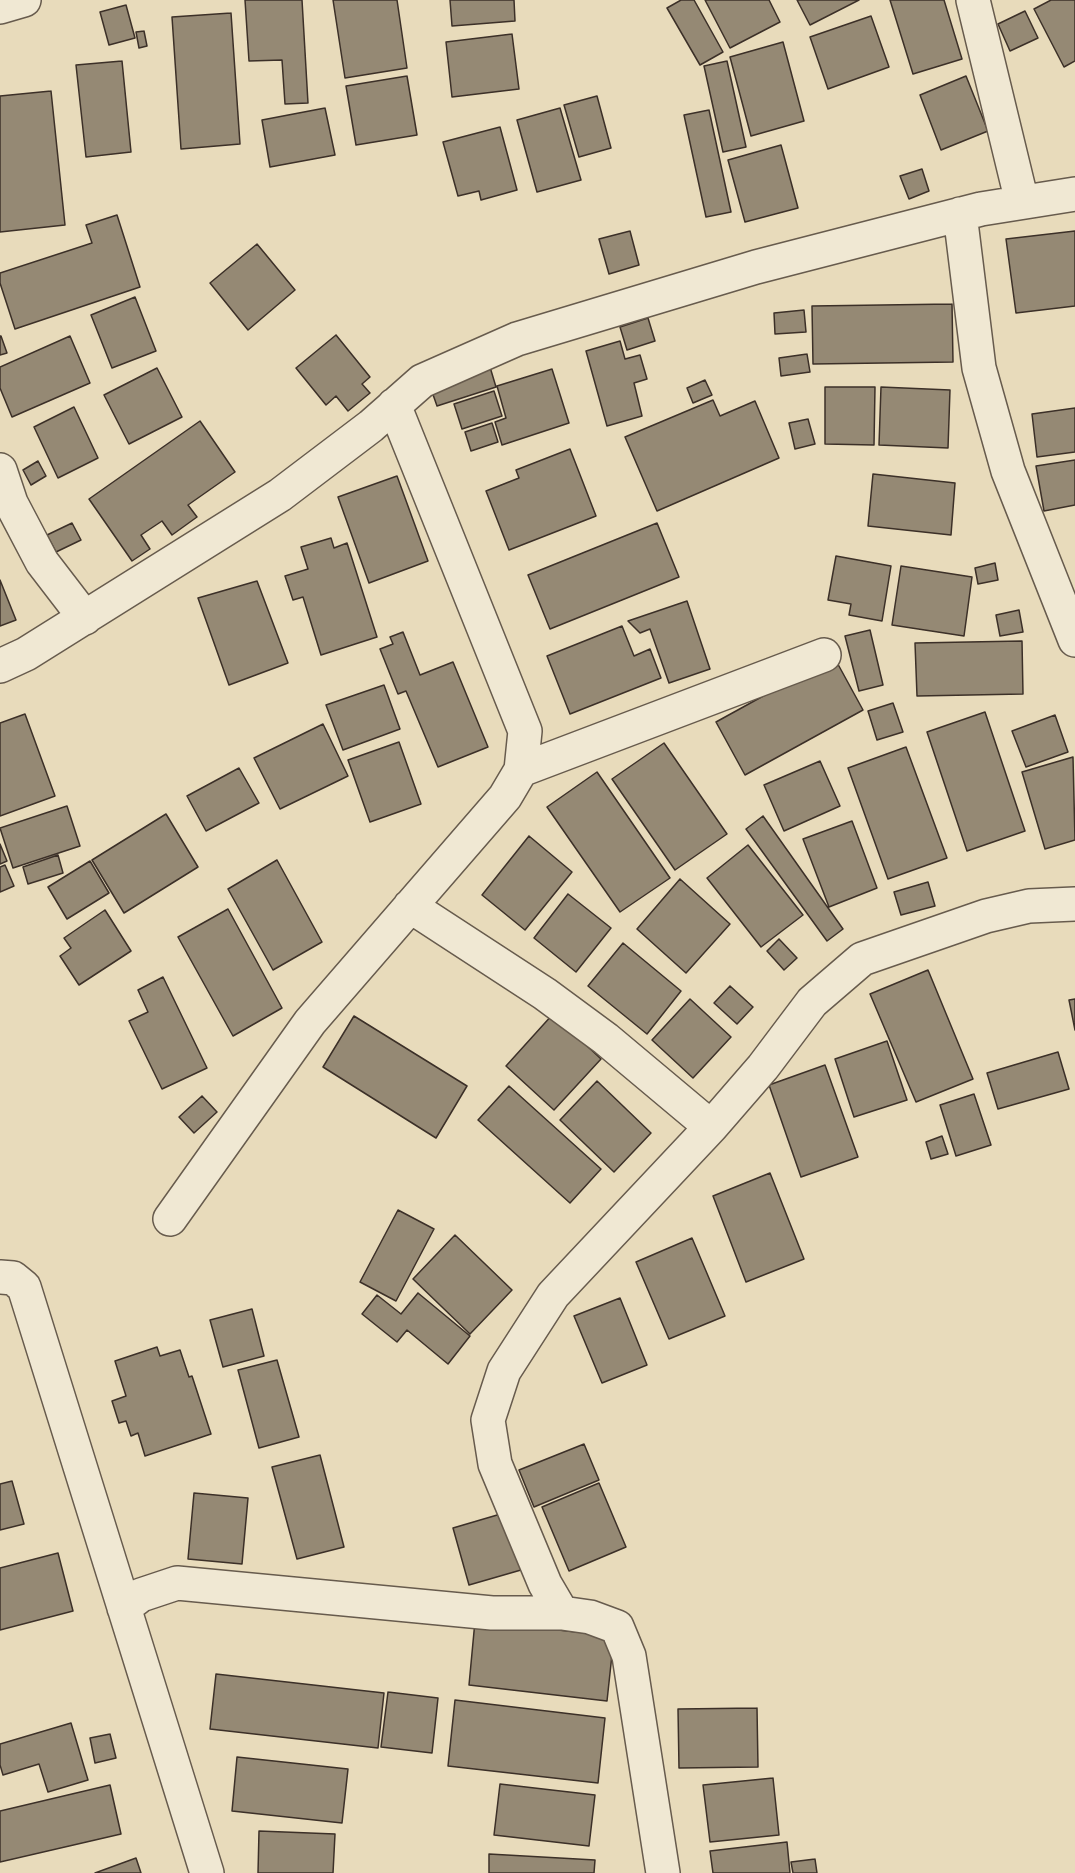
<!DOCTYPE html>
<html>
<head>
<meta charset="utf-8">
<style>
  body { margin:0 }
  canvas { display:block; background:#e8dbbb }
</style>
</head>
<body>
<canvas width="1075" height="1873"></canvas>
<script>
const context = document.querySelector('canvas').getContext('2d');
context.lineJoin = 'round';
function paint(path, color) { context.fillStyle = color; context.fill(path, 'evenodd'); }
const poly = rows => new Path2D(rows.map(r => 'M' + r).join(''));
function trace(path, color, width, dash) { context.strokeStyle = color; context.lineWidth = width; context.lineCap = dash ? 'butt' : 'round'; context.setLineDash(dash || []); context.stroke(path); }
const building = poly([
  [245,0,302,0,308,103,285,104,282,60,249,61,245,0],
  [333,0,397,0,407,68,345,78,333,0],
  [450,0,514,0,515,21,452,26,450,0],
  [681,0,694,0,723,52,700,65,667,8,681,0],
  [705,0,769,0,780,22,730,48,705,0],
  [797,0,859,0,810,25,797,0],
  [890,0,944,0,962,59,913,74,890,0],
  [1051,0,1075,0,1075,61,1064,67,1034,9,1051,0],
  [126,5,135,38,109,45,100,12,126,5],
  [1025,11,1038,38,1010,51,998,24,1025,11],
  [231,13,240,144,181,149,172,17,231,13],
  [871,16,889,67,828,89,810,37,871,16],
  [144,31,147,46,139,48,136,32,144,31],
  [512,34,519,89,452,97,446,42,512,34],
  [783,42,804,121,751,136,730,57,783,42],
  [122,61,131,152,86,157,76,65,122,61],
  [727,61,746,147,723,152,704,66,727,61],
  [407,76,417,135,356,145,346,86,407,76],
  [966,76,988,131,941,150,920,95,966,76],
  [51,91,65,225,0,232,0,96,51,91],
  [597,96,611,148,579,157,564,105,597,96],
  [325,108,335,155,270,167,262,120,325,108],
  [560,108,581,180,537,192,517,120,560,108],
  [709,110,731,212,706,217,684,115,709,110],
  [500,127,517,190,481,200,479,191,458,196,443,142,500,127],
  [781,145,798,208,745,222,728,160,781,145],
  [922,169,929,191,909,199,900,176,922,169],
  [117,215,140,287,15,329,0,283,0,273,92,243,86,225,117,215],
  [630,231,639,265,609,274,599,239,630,231],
  [1075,231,1075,306,1016,313,1006,239,1075,231],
  [257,244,295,290,248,330,210,283,257,244],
  [135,297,156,351,112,368,91,315,135,297],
  [952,304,953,362,813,364,812,306,952,304],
  [804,310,806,332,775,334,774,313,804,310],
  [648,318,655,341,627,350,620,327,648,318],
  [336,335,370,377,362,384,370,393,348,411,336,396,326,405,296,368,336,335],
  [0,336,1,336,7,353,0,355,0,336],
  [70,336,90,383,12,417,0,388,0,367,70,336],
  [620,341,625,359,640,355,647,379,634,383,642,416,607,426,586,351,620,341],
  [807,354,810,372,781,376,779,358,807,354],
  [490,367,496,387,437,406,430,386,490,367],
  [157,368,182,417,129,444,104,395,157,368],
  [552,369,569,423,502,445,495,422,506,418,497,386,552,369],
  [705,380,712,395,693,403,687,388,705,380],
  [825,387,875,387,874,445,825,444,825,387],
  [881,387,950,390,948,448,879,445,881,387],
  [494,391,502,416,462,429,454,404,494,391],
  [713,400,720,416,755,401,779,458,657,511,625,437,713,400],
  [74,407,98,458,58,478,34,427,74,407],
  [1075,408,1075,452,1037,457,1032,414,1075,408],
  [808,419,815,444,795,449,789,423,808,419],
  [200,421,235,472,188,505,197,517,172,535,162,521,141,535,150,549,132,561,89,499,200,421],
  [492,423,498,442,471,451,465,432,492,423],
  [570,449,596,516,509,550,486,491,519,478,516,470,570,449],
  [1075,460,1075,505,1044,511,1036,466,1075,460],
  [38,461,46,476,31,485,23,470,38,461],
  [873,474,955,483,951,535,868,526,873,474],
  [397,476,428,561,369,583,338,497,397,476],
  [72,523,81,540,56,552,47,535,72,523],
  [657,523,679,577,550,629,528,575,657,523],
  [331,538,334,548,347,543,377,637,321,655,303,597,293,600,285,576,308,569,301,547,331,538],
  [836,556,891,566,882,621,849,615,851,604,828,600,836,556],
  [995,563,998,580,978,584,975,568,995,563],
  [901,566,972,577,964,636,892,625,901,566],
  [0,580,16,620,0,626,0,580],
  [257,581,288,663,229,685,198,598,257,581],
  [687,601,710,669,669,683,650,629,640,633,628,621,687,601],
  [1019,610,1023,632,1000,636,996,615,1019,610],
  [622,626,634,656,650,649,661,678,570,714,547,656,622,626],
  [870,630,883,685,859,691,845,636,870,630],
  [403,632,420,675,453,662,488,747,438,767,406,691,398,694,380,649,393,644,390,637,403,632],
  [1022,641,1023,694,917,696,915,643,1022,641],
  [834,657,863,710,745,775,716,722,834,657],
  [384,685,400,729,343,750,326,705,384,685],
  [893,703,903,732,877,740,868,711,893,703],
  [985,712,1025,831,967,851,927,732,985,712],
  [25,714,55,796,0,816,0,723,25,714],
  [1055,715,1068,752,1026,767,1012,731,1055,715],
  [323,724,348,776,280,809,254,758,323,724],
  [399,742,421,804,370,822,348,760,399,742],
  [664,743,727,834,675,870,612,779,664,743],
  [906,747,947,858,888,879,848,768,906,747],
  [1073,757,1075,840,1045,849,1022,772,1073,757],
  [820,761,840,806,784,831,764,785,820,761],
  [239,768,259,803,206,831,187,796,239,768],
  [597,772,670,878,620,912,547,807,597,772],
  [67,806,80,846,13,868,0,828,67,806],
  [166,814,198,867,124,913,92,860,166,814],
  [763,816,843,929,827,941,746,829,763,816],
  [852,821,877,888,829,907,803,839,852,821],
  [529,836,572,872,525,930,482,895,529,836],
  [0,844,7,861,0,864,0,844],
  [748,845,803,915,761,947,707,878,748,845],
  [58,855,63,873,28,884,23,867,58,855],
  [277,860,322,942,273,970,228,889,277,860],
  [90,861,109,893,67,919,48,887,90,861],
  [5,865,14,886,0,892,0,867,5,865],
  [680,879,730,924,686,973,637,929,680,879],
  [928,882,935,906,901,915,894,892,928,882],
  [568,894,611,928,576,972,534,938,568,894],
  [228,909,282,1008,233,1036,178,937,228,909],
  [105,910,131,951,79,985,60,956,71,948,64,938,105,910],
  [779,939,797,958,784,970,767,951,779,939],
  [623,943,681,991,647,1034,588,986,623,943],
  [928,970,973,1079,916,1102,870,994,928,970],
  [163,977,207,1068,162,1089,129,1021,148,1012,138,990,163,977],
  [730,986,753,1007,737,1024,714,1003,730,986],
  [690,999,731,1037,693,1078,652,1040,690,999],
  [1075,999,1075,1030,1069,1000,1075,999],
  [553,1014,601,1059,554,1110,506,1066,553,1014],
  [354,1016,467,1086,436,1138,323,1067,354,1016],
  [887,1041,907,1100,854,1117,835,1059,887,1041],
  [1058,1052,1069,1089,998,1109,987,1073,1058,1052],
  [825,1065,858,1157,801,1177,769,1085,825,1065],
  [597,1081,651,1133,614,1172,560,1120,597,1081],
  [509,1086,601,1169,570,1203,478,1120,509,1086],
  [974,1094,991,1145,956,1156,940,1105,974,1094],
  [202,1096,217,1112,194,1133,179,1117,202,1096],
  [942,1136,948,1154,931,1159,926,1142,942,1136],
  [770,1173,804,1259,746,1282,713,1196,770,1173],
  [398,1210,434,1229,396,1301,360,1282,398,1210],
  [455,1235,512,1290,470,1334,413,1279,455,1235],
  [692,1238,725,1316,669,1339,636,1262,692,1238],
  [418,1293,470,1336,448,1364,407,1330,397,1342,362,1314,377,1295,401,1314,418,1293],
  [620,1298,647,1365,602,1383,574,1316,620,1298],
  [252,1309,264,1356,223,1367,210,1320,252,1309],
  [157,1347,160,1356,180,1350,189,1377,192,1376,211,1434,145,1456,138,1433,131,1436,126,1421,119,1423,112,1401,126,1396,115,1361,157,1347],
  [277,1360,299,1437,259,1448,238,1370,277,1360],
  [584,1444,599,1480,534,1507,519,1470,584,1444],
  [320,1455,344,1547,297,1559,272,1467,320,1455],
  [12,1481,24,1524,0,1530,0,1484,12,1481],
  [599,1483,626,1547,569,1571,542,1507,599,1483],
  [194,1493,248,1498,242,1564,188,1559,194,1493],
  [504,1513,521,1570,469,1585,453,1528,504,1513],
  [58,1553,73,1611,0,1630,0,1568,58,1553],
  [475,1621,614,1636,607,1701,469,1685,475,1621],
  [216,1674,384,1693,378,1748,210,1729,216,1674],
  [388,1692,438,1698,432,1753,381,1747,388,1692],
  [455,1700,605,1718,598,1783,448,1766,455,1700],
  [757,1708,758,1767,679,1768,678,1709,757,1708],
  [71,1723,88,1780,48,1792,39,1764,3,1775,0,1765,0,1744,71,1723],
  [110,1734,116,1758,95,1763,90,1738,110,1734],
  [237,1757,348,1769,342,1823,232,1811,237,1757],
  [773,1778,779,1835,710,1842,703,1785,773,1778],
  [500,1784,595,1795,589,1846,494,1835,500,1784],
  [110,1785,121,1834,0,1862,0,1811,110,1785],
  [259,1831,335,1834,333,1873,258,1873,259,1831],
  [787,1842,790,1873,713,1873,710,1851,787,1842],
  [489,1854,595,1860,594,1873,489,1873,489,1854],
  [136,1858,141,1873,95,1873,136,1858],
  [815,1859,817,1873,793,1873,791,1862,815,1859]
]);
const street = poly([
  [973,0,1022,202],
  [0,7,24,0],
  [960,214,979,368,1008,471,1075,640],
  [0,470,11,503,42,562,85,618],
  [0,666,26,654,280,495,371,426,422,381,517,339,756,267,981,209,1075,194],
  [521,770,824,655],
  [410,906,545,994,606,1039,711,1127],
  [170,1219,310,1022,505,797,521,770,525,731,394,405],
  [0,1277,13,1278,24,1287,207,1873],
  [124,1608,141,1595,177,1583,492,1613,562,1613,590,1617,617,1627,629,1656,663,1873],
  [562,1613,545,1584,495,1464,488,1420,504,1371,553,1295,711,1127,763,1067,812,1002,862,959,986,916,1029,906,1075,904]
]);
paint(building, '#958974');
trace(building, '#3c3028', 1.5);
trace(street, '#675b4d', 36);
trace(street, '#f0e8d3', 33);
</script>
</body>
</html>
